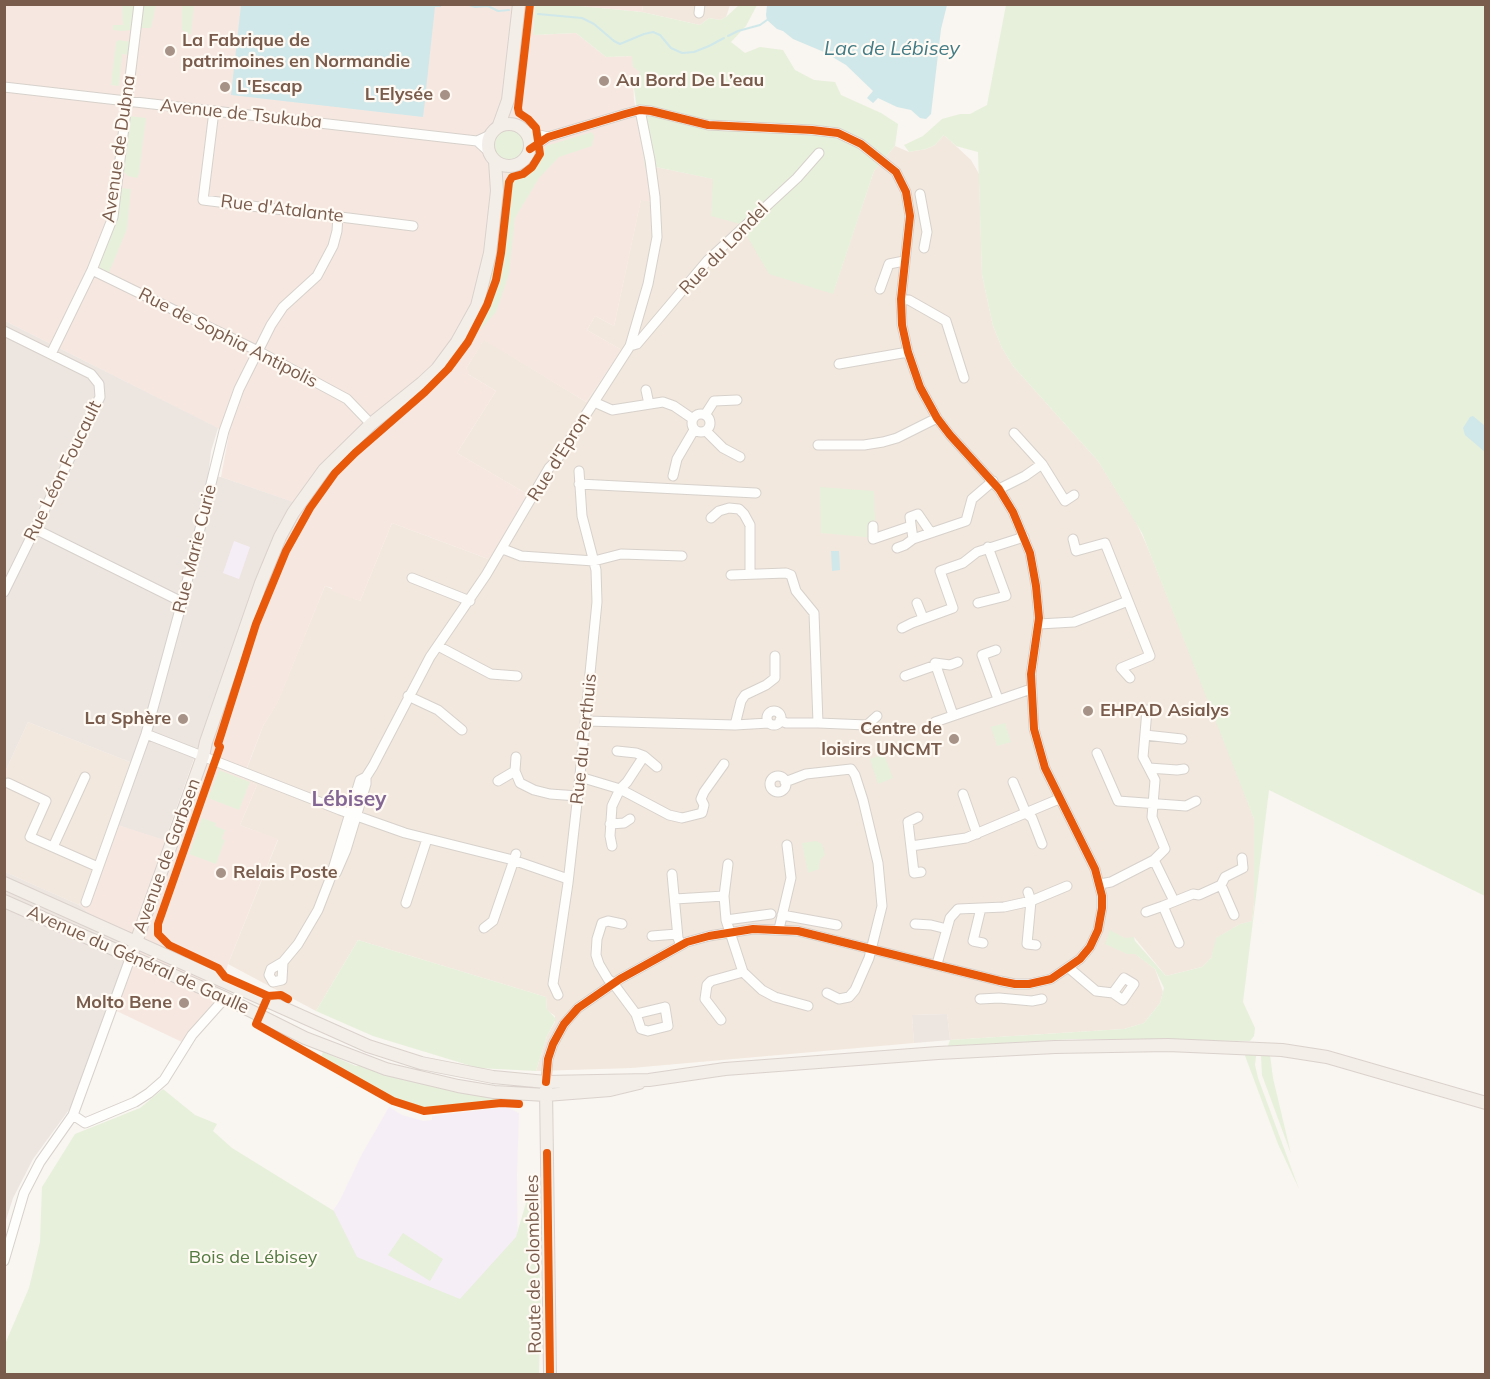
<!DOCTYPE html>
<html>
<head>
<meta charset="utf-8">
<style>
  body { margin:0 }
  #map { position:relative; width:1490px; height:1379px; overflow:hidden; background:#f9f5f0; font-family:Mulish,sans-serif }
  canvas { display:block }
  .frame { position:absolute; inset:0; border:6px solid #7a5c4d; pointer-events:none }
</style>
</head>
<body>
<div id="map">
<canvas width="1490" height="1379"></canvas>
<div class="frame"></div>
</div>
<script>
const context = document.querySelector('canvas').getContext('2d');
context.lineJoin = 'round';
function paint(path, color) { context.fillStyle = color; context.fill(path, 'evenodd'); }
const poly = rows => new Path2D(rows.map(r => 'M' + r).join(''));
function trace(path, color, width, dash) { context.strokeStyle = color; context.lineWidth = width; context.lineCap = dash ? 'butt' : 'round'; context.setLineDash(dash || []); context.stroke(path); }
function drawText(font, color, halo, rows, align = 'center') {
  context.font = font + ' Mulish,sans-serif'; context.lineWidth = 4.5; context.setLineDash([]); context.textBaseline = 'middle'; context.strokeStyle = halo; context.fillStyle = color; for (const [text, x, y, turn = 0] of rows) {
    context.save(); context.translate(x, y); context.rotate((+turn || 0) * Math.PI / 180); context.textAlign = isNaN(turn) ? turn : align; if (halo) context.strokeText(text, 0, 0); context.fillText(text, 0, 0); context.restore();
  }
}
const residential = poly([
  [643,5,730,5,726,17,720,20,709,18,700,25,642,12],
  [944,135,971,160,979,174,982,275,993,326,1002,348,1013,366,1098,461,1135,520,1147,546,1229,750,1254,819,1254,903,1252,921,1240,924,1217,938,1211,958,1202,967,1166,976,1134,937,1127,954,1134,953,1155,969,1163,992,1160,1003,1144,1023,1124,1029,950,1040,947,1014,912,1015,914,1043,631,1068,536,1071,547,1036,555,1022,555,1016,547,1010,546,997,358,940,316,1011,228,964,278,840,240,825,257,785,243,779,263,726,277,703,325,586,360,601,392,523,491,560,529,495,457,453,496,391,468,374,466,369,484,339,586,402,622,350,587,330,595,316,614,326,641,199,652,202,645,168,656,167,714,179,753,244,833,293,874,171,895,146,909,152,926,149,935,145],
  [28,722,130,762,111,823,79,905,5,872,5,772]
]);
const commercial = poly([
  [4,5,535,5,533,35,576,33,606,57,632,56,641,72,633,81,634,100,652,202,641,200,614,326,595,316,587,330,622,350,586,402,484,340,466,369,469,371,468,374,496,391,457,453,529,495,491,560,392,523,360,601,332,591,332,588,325,586,277,704,263,726,243,778,257,785,240,825,278,839,228,964,217,1002,184,1043,106,1006,128,947,79,905,111,823,166,839,267,554,295,503,221,477,229,434,5,321],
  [569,5,643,5,642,12]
]);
const industrial = poly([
  [5,321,218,428,211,451,208,476,221,477,296,503,267,554,165,840,111,823,130,762,28,722,5,772],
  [5,872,79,905,129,947,71,1107,33,1159,13,1198,5,1223],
  [947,1014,950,1040,914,1043,912,1015]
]);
const education = poly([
  [234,541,250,547,239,579,223,573],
  [389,1107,402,1115,423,1121,432,1120,432,1116,507,1107,519,1113,517,1174,518,1308,515,1329,303,1258,340,1200,362,1154]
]);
const green = poly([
  [122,5,135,5,132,30,122,31,113,30,113,25,123,25],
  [143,5,156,5,151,28,140,28],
  [182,5,194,5,191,35,182,30],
  [535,5,569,5,642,12,700,25,709,18,720,20,726,17,739,5,757,5,746,26,731,42,745,53,760,47,783,50,795,70,814,80,835,82,841,95,881,113,898,124,895,146,874,171,833,294,769,274,740,224,711,216,713,179,656,167,645,168,633,81,640,72,633,67,632,56,606,57,576,33,533,35],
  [1006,5,1485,5,1485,896,1269,790,1243,1002,1255,1028,1254,1036,1250,1041,1073,1039,948,1046,950,1040,1124,1029,1144,1023,1160,1003,1164,988,1155,969,1135,954,1127,954,1105,944,1110,930,1125,938,1134,937,1135,941,1166,976,1202,967,1211,958,1216,938,1240,924,1252,921,1254,903,1254,819,1142,533,1098,461,1013,366,1002,348,993,326,982,275,978,152,956,146,944,135,935,145,926,149,909,152,904,145,923,136,942,119,960,114,970,114,987,105],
  [119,40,131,42,130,55,122,54,119,86,111,85,116,42],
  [129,116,146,118,139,174,137,178,128,176,123,171],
  '492 145a17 17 0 1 1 34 0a17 17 0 1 1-34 0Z',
  [592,132,594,136,592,146,559,157,539,178,515,218,509,274,496,312,479,331,493,298,503,264,513,182,532,172,540,162,546,146],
  [538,146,539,152,532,166,516,175,506,175,526,163],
  [503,180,508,180,497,265,491,290,479,317,477,316,491,278],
  [121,188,131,189,127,229,108,275,101,271,99,265,117,217],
  [820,487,874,491,876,538,821,533],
  [1005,723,1011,742,997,746,991,727],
  [884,754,893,778,878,784,870,759],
  [219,770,250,782,239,810,208,798],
  [202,818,216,823,215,826,225,830,222,839,225,840,216,864,189,854],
  [816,841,822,844,825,855,820,860,819,869,808,873,802,843],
  [358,940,546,997,547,1009,556,1019,547,1036,536,1071,478,1068,373,1036,316,1011],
  [323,1052,356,1066,368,1066,516,1097,516,1103,501,1102,431,1109,411,1106,371,1087,321,1057],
  [1244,1053,1256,1056,1255,1065,1258,1078,1299,1189,1278,1144],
  [1270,1055,1273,1078,1291,1154,1262,1075,1261,1056],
  [163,1089,195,1115,217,1124,213,1131,232,1148,334,1211,357,1257,460,1299,516,1237,535,1172,541,1304,539,1374,5,1374,5,1344,29,1288,40,1242,42,1187,75,1134,140,1108],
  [403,1233,443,1259,430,1281,388,1255]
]);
const water = poly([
  [241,5,441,5,441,7,435,7,426,90,416,89,415,100,425,101,423,117,231,95],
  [767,5,947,5,941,29,931,114,926,119,920,118,911,110,897,107,878,98,873,103,867,98,873,91,846,65,824,52,793,39,783,31,777,29,767,20,766,15],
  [1473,416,1485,426,1485,452,1465,435,1463,428,1470,417],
  [831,551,839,551,840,570,832,571]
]);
const stream = poly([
  [451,4,459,4],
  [466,4,475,7,488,6,498,11,509,10],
  [538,14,582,18,594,24,614,41,620,44,644,34,653,32,660,35,671,48,682,53,694,52,709,46,724,38],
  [728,36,738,31,760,25,767,20]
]);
const minor = poly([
  [699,13,700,4],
  [4,87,477,141],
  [214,111,203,200,413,226],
  [526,132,548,137],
  [477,141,488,151],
  [477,141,490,135],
  [530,149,548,137,625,114,640,110,651,111,708,125,812,130,838,133,861,144,896,172,906,192,910,216,901,299,902,325,908,352,920,387,937,418,950,435,999,489,1013,512,1030,553,1036,586,1039,618,1031,674,1034,729,1045,768,1095,869,1102,896,1102,908,1098,930,1090,947,1080,959,1051,979,1029,984,1015,984,1000,981,798,931,753,929,709,936,687,942,620,979,578,1008,564,1024,553,1044,548,1059,546,1082],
  [920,194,927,232,924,248],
  [92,270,258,351,347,399,371,424],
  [880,289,889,264,904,261],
  [901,299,909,300,946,321,964,378],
  [4,331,91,374,99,384,100,397,4,592],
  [630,346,637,344,708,260,797,178,819,153],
  [51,354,92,270,113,217,139,4],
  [839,364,908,352],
  [646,390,649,404],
  [594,402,612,410,663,402,674,406,693,419],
  '692 423a9 9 0 1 1 18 0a9 9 0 1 1-18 0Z',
  [705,415,714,401,737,400],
  [706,431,723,448,740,457],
  [1014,433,1042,464,1065,501,1074,495],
  [818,445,864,445,883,442,897,438,937,418],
  [673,476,677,459,694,430],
  [579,484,756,493],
  [999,489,1025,476,1042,464],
  [711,518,719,511,729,508,739,509,744,514,750,525,750,574],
  [873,526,873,539,911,526],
  [35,529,182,602],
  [931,533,918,514,910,517,913,539,966,521,972,499,993,481],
  [1073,539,1076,551,1105,543,1150,656,1121,668,1130,678],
  [897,548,905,545,913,539],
  [503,549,521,556,594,561,621,554,682,556],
  [731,575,786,573,791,575,796,591,814,613,818,723,867,725,877,716],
  [412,578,470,601],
  [917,603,923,618],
  [978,603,1006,596,988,547],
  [1039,624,1074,622,1128,601],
  [902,628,912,623,953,608,940,571,963,563,977,552,1024,537],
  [438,646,491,674,517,676],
  [996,650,982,655,998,699],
  [905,676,936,665],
  [408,696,438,710,462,730],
  [1147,710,1143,757,1155,780,1152,817,1165,849],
  '767 718a7 7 0 1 1 14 0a7 7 0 1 1-14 0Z',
  [953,715,935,663,950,665,958,662],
  [780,720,786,723,818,723],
  [586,721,735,725,769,723],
  [935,722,1031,689],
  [735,725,741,701,745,695,766,685,775,678,775,656],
  [146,734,340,810,405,833,513,860,568,879],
  [1145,735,1182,739],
  [1097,753,1118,801,1186,806,1196,801],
  [644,756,657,767],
  [516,757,515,771,520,783,534,790,550,794,578,796],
  [1149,768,1177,770,1184,769],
  '770 784a8 8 0 1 1 16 0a8 8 0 1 1-16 0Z',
  [580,777,620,789,669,815,682,818,702,813,704,805,701,799,704,792,724,764],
  [498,781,515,771],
  [785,782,806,774,851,769,855,775,863,800,878,863,882,906,869,958,855,990,849,997,839,999,827,993],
  [1013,782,1026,813,1032,818,1042,844],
  [8,783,46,801,30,837,98,867],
  [963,794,977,834],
  [918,817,908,822,914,873,921,872],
  [610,824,624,823,630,819],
  [612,846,610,836,612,806,620,789,627,782,644,756,636,753,617,751],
  [911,846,966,838,1059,799],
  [53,847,85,777],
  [1154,860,1174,901],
  [728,864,724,896,726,920,743,972,762,990,775,997,808,1006],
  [336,873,346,850,366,784,366,777],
  [672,874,678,938,681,945],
  [1100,884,1111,882,1154,860,1165,849],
  [1221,885,1234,915],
  [1028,892,1031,901,1027,944,1036,945],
  [675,899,724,896],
  [86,902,146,734,182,602,224,431,239,389,271,325,283,307,317,276,333,246,337,231,338,216],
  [406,903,427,839],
  [981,908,973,941,983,943],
  [1146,912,1163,906],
  [782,915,837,925],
  [726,920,771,914],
  [622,924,608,921,602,923,597,939,596,955,599,964,608,979,613,983,636,1014,641,1029,648,1031,668,1026,665,1007,636,1014],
  [915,924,931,925,947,929],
  [484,928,493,921,516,854],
  [779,929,791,878,787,845],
  [652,936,677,934],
  [1179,943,1163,906,1193,894,1199,895,1221,885,1225,877,1243,868,1242,858],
  [283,962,282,980,273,982,269,975,271,969,283,962,298,944,318,910,330,879,360,780,366,777,373,766,430,657,486,575,549,468,556,461,630,346,648,284,657,237,655,197,650,160,640,110],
  [937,964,950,918,958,909,1004,907,1031,901,1067,886],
  [1069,968,1096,991,1113,993,1124,978,1134,984,1123,1000,1113,993],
  [558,995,553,984,568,883,579,785,597,602,596,570,582,516,579,471],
  [980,999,999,998,1032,1001,1042,999],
  [721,1020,705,999,707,985,711,981,743,972],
  [73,1115,85,1123,135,1102,149,1093,164,1080,192,1035,225,998],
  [4,1261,24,1193,40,1162,73,1115,131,956]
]);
const major = poly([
  '488 145a21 21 0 1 1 42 0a21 21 0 1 1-42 0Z',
  [499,125,508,100,519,4],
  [4,883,368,1046,421,1063,493,1077,546,1082,649,1080,725,1069,938,1053,1055,1047,1168,1045,1282,1050,1327,1057,1486,1103],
  [4,901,225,998,305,1038,386,1069,458,1086,494,1092,546,1095,610,1090,639,1083],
  [131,956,203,756,206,742,261,583,280,537,293,513,324,470,371,424,422,383,437,369,457,342,477,306,490,253,497,191,495,161],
  [546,1089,550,1374]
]);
const cycleway = poly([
  [530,149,548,137,625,114,640,110,651,111,708,125,812,130,838,133,861,144,896,172,906,192,910,216,901,299,902,325,908,352,920,387,937,418,950,435,999,489,1013,512,1030,553,1036,586,1039,618,1031,674,1034,729,1045,768,1095,869,1102,896,1102,908,1098,930,1090,947,1080,959,1051,979,1029,984,1015,984,1000,981,798,931,753,929,709,936,687,942,620,979,578,1008,564,1024,553,1044,548,1059,546,1082],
  [268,996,256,1024,393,1101,424,1111,501,1103,519,1104],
  [288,999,281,995,268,996,225,977,218,968,169,945,158,934,158,924,220,747,218,744,256,624,286,551,310,508,335,473,355,453,425,392,448,369,468,342,487,305,496,280,501,253,509,182,512,177,523,174,532,167,540,154,536,128,528,119,519,113,518,108,530,4],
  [547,1153,550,1374]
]);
const markers = [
  [170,51,6,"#a69286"],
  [604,81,6,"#a69286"],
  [225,87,6,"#a69286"],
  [445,95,6,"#a69286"],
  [1088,711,6,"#a69286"],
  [183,719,6,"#a69286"],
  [954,739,6,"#a69286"],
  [221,873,6,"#a69286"],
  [184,1003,6,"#a69286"]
];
const poiNames = [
  ["La Fabrique de",182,41],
  ["patrimoines en Normandie",182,62],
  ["Au Bord De L’eau",616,81],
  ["L'Escap",237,87],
  ["L'Elysée",433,95,"right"],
  ["EHPAD Asialys",1100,711],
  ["La Sphère",171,719,"right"],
  ["Centre de",942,729,"right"],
  ["loisirs UNCMT",942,750,"right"],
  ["Relais Poste",233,873],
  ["Molto Bene",172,1003,"right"]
];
const streetNames = [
  ["Avenue de Tsukuba",241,114,6],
  ["Avenue de Dubna",119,149,-82],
  ["Rue d'Atalante",282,209,7],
  ["Rue du Londel",724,249,-46],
  ["Rue de Sophia Antipolis",228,338,27],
  ["Rue d'Epron",559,457,-58],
  ["Rue Léon Foucault",63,471,-64],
  ["Rue Marie Curie",195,549,-76],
  ["Rue du Perthuis",584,739,-84],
  ["Avenue de Garbsen",167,856,-70],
  ["Avenue du Général de Gaulle",138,960,24],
  ["Route de Colombelles",534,1264,-91]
];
const parkNames = [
  ["Bois de Lébisey",253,1258]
];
const waterNames = [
  ["Lac de Lébisey",892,49]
];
const quarterNames = [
  ["Lébisey",349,800]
];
paint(residential, '#f2e8de');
paint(commercial, '#f6e8e1');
paint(industrial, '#ede5e0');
paint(education, '#f6eef6');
paint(green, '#e7f0db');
paint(water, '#d0e8ea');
trace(stream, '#d0e8ea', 2);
trace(minor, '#d7d1cb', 11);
trace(major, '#dad1cc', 14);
trace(minor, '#fefefd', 9);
trace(major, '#f3eee8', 12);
trace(cycleway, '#e8590c', 8);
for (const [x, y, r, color] of markers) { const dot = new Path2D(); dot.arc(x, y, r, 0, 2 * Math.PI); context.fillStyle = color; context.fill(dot); trace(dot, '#fffaf3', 2); }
drawText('bold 18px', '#7a5c4d', '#fffaf3', poiNames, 'left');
drawText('18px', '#7a5c4d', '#fffaf3', streetNames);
drawText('18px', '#537a41', '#fffaf3', parkNames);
drawText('italic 20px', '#437c86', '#fffaf3', waterNames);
drawText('bold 21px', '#846695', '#fffaf3', quarterNames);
</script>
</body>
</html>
